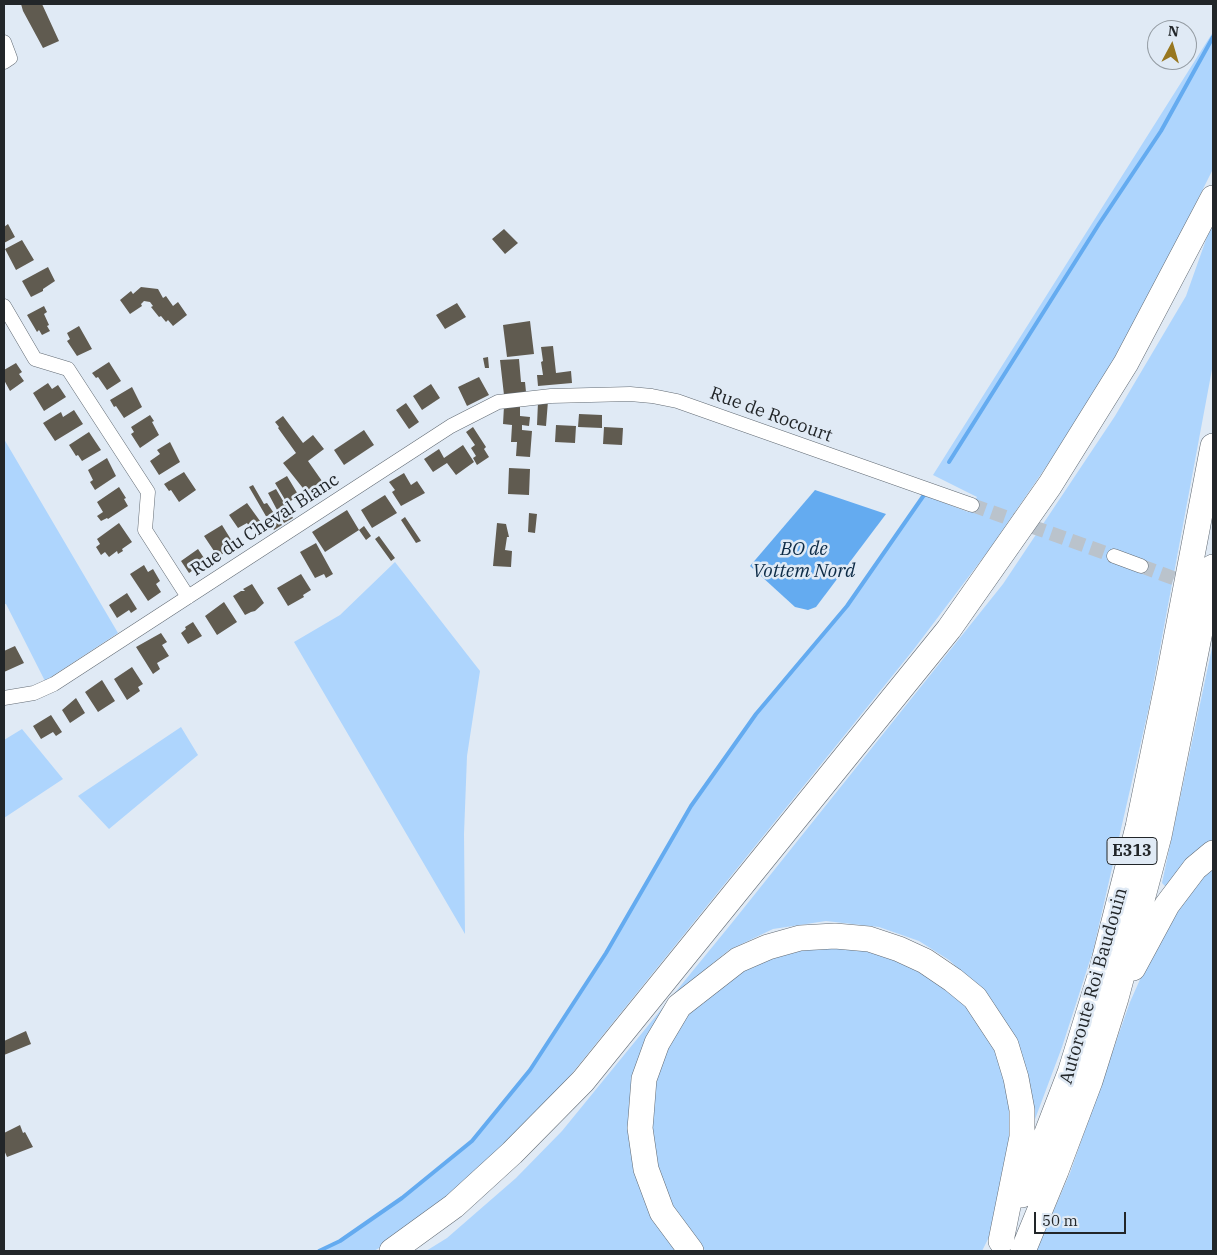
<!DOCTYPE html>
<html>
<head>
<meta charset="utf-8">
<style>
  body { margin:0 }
  #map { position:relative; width:1217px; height:1255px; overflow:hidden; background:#e0eaf5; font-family:"IBM Plex Serif",serif }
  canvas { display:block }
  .frame { position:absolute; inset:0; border:5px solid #222629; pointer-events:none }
  .north { position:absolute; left:1147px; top:20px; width:50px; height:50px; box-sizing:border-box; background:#e0eaf5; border:1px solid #949ca3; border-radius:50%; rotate:6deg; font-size:14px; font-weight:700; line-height:20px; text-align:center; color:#222629 }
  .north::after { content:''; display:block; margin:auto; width:18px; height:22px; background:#987720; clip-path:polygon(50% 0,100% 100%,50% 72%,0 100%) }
  .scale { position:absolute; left:1034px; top:1212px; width:92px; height:22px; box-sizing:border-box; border:2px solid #222629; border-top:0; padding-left:6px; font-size:15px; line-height:18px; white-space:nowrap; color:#222629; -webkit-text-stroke:4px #e0eaf5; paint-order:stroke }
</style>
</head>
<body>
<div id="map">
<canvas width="1217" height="1255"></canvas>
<div class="frame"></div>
<div class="north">N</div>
<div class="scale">50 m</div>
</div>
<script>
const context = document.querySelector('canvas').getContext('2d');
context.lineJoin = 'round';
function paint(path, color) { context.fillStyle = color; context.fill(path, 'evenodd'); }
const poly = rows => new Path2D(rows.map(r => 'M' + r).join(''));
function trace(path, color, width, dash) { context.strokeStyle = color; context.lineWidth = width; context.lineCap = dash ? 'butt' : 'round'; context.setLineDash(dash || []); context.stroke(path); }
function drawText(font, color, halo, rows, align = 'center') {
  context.font = font + ' "IBM Plex Serif",serif'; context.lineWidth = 5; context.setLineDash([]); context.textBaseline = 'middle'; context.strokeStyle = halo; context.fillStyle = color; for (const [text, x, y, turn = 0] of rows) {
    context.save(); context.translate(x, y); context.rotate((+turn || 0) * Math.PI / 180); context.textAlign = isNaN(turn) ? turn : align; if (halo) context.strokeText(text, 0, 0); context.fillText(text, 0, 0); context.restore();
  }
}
const green = poly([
  [1213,32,1213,169,1168,259,1109,368,1050,461,988,551,914,649,565,1082,512,1137,454,1193,396,1238,374,1251,321,1251,341,1241,405,1197,472,1141,530,1070,606,953,691,806,756,714,847,606,924,495,968,512,977,497,933,475],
  [1213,220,1213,364,1149,707,1093,951,1062,1047,1031,1130,988,996,949,960,919,941,879,927,826,921,773,929,729,950,685,986,661,1017,635,1090,678,1251,426,1251,447,1238,516,1178,562,1131,731,924,1003,584,1115,416,1186,296],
  [4,439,118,633,45,681,6,604,4,604],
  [395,562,480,671,467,756,464,834,465,934,294,642,340,615],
  [1213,643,1213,846,1166,887,1162,883],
  [181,727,198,755,109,829,78,796],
  [22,729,63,779,4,818,4,740],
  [1213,866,1213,1251,1036,1251,1070,1173,1130,1002,1154,948,1195,884],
  [834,939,943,977,996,1040,1016,1117,989,1237,982,1251,706,1251,697,1243,679,1219,663,1188,649,1130,655,1076,677,1025,735,967]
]);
const water = poly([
  [815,490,886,514,816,607,808,610,795,607,750,566]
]);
const stream = poly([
  [949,462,1099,224,1161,131,1213,37],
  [319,1251,340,1241,402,1198,472,1141,530,1070,606,953,691,806,756,714,847,606,924,495]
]);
const building = poly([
  [21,4,42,4,59,41,43,48,23,11],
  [8,224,15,237,4,243,4,227],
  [504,229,518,243,505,254,492,239],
  [22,240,34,260,16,270,5,249],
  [48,267,55,281,43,289,43,291,31,297,22,281],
  [141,287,158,289,163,298,166,296,173,306,178,302,187,315,173,326,168,320,166,322,161,316,159,317,151,307,153,306,150,302,144,301,141,304,142,306,130,314,120,300,131,291,133,294],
  [457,303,466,317,445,329,436,315],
  [44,306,47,312,44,314,49,325,47,326,50,331,42,335,39,330,37,332,27,315],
  [530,321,534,354,507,357,503,325],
  [79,326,92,349,77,356,67,341,70,339,67,333],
  [553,346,556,373,571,371,572,383,538,386,537,375,543,375,541,362,543,361,541,347],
  [488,357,489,368,485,368,483,358],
  [519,359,521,382,525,382,526,392,504,395,500,360],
  [109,362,121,381,107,390,98,377,96,378,92,373],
  [16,363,22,372,19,374,24,381,10,391,4,380,4,370],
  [479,377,489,395,467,406,458,387],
  [48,383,52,389,58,385,66,397,44,411,33,393],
  [431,384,440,398,422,410,413,396],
  [132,387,142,407,124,418,116,406,114,407,110,400],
  [548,401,546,426,537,425,538,402],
  [406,403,419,422,409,429,396,410],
  [520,405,520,416,530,417,529,426,522,425,522,430,532,431,530,457,516,456,517,442,511,442,512,425,503,424,504,406],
  [74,410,83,424,55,441,43,423,61,412,63,417],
  [579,414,602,415,602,428,578,427],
  [150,415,154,421,152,422,159,435,140,448,131,434,134,432,131,427],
  [283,416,303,443,313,435,324,449,308,461,322,481,306,492,283,463,296,453,278,428,279,427,275,422],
  [556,425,576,426,575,443,555,442],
  [473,427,486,447,484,449,489,457,477,465,473,458,476,456,471,448,475,445,466,432],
  [604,427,623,428,622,445,603,444],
  [364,430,374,445,344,465,334,450],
  [89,432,101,450,82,461,78,455,76,456,69,445],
  [170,442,180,462,159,475,150,461,160,454,157,450],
  [463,445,474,462,456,475,447,463,433,472,424,459,439,449,444,458],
  [107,458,116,476,95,490,90,482,93,480,88,470],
  [509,468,530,469,529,495,508,494],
  [184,472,196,490,179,502,171,490,169,491,164,484],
  [404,473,411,485,417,481,425,493,401,506,392,492,395,490,389,482],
  [287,476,299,496,287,503,275,483],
  [253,485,264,504,267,503,282,525,274,530,249,487],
  [119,487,126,498,124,499,128,506,108,519,107,518,101,521,97,516,103,512,97,502],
  [276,489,293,518,284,523,268,493],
  [385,495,397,513,372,528,361,510],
  [247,503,260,521,250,528,247,523,238,528,229,515],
  [347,510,359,530,325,552,312,532],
  [529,513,537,514,535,533,528,532],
  [405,517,421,541,416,543,401,520],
  [119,523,132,542,122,549,123,551,118,554,117,551,109,557,105,552,101,555,96,547,100,544,97,539],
  [497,523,506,524,509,537,507,537,505,550,512,551,511,567,493,566],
  [222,525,235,546,218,557,204,536],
  [364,526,371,536,366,540,359,530],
  [379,536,395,558,391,561,375,539],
  [316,543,333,574,326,578,324,574,315,578,300,552],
  [198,549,206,561,189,573,181,561],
  [144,565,148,572,153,569,160,581,156,584,161,592,148,601,130,574],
  [301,574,311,590,303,595,304,597,288,606,277,588],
  [252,584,264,603,255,611,251,612,245,615,233,596,241,591,245,591,243,589],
  [127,593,137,609,131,613,129,610,117,618,109,605],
  [224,602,237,622,217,635,205,616],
  [193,622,202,636,188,644,181,633,186,629,185,627],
  [161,633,167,642,162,645,169,656,157,663,160,669,153,674,136,647],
  [15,646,24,663,4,672,4,651],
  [132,667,143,684,138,687,140,691,127,700,114,679],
  [102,680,115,701,98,712,85,692],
  [76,698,85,713,70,723,62,710],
  [51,715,62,732,56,736,53,732,41,739,33,726],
  [26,1031,31,1044,4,1055,4,1041],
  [20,1125,23,1133,25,1132,33,1147,7,1157,4,1150,4,1133]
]);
const streetTunnel = poly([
  [972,505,1114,556],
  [1141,566,1192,585]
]);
const street = poly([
  [4,42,10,58,4,62],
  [4,306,35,359,68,369,148,492,145,530,188,597],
  [1114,556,1141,566],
  [4,698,34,693,54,684,451,426,498,402,551,396,630,394,652,396,677,401,972,505]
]);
const highway = poly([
  [1133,968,1167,905,1195,868,1213,853],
  [1022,1195,1035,1164,1070,1073,1101,973,1138,827,1168,681,1213,446],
  [392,1251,454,1206,512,1153,583,1081,949,629,1050,485,1126,363,1213,198],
  [691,1251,662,1212,646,1169,640,1128,641,1117,644,1079,657,1043,679,1006,738,960,768,947,800,938,835,936,869,939,899,949,925,961,953,980,975,998,1006,1045,1016,1078,1022,1110,1022,1137,1001,1241],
  [1023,1251,1056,1171,1090,1081,1116,998,1159,836,1213,567]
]);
const shields = [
  [1132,851,50]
];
const shieldNames = [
  ["E313",1132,851]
];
const streetNames = [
  ["Rue de Rocourt",771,415,20],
  ["Rue du Cheval Blanc",265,525,-33],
  ["Autoroute Roi Baudouin",1094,986,-74]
];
const waterNames = [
  ["BO de",804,550],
  ["Vottem Nord",804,572]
];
paint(green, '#aed5fd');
paint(water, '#64abf0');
trace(stream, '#64abf0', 4);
paint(building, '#605b50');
trace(streetTunnel, '#bac3cc', 14, [14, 7]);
trace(street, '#626b74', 15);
trace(highway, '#626b74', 26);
trace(street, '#fff', 14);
trace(highway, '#fff', 25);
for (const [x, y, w] of shields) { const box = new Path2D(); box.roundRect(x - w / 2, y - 13.5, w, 27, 4); context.fillStyle = '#e0eaf5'; context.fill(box); trace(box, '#222629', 1); }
drawText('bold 16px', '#222629', null, shieldNames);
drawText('18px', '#222629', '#e0eaf5', streetNames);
drawText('italic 19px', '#0d2b46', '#e0eaf5', waterNames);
</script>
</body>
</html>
